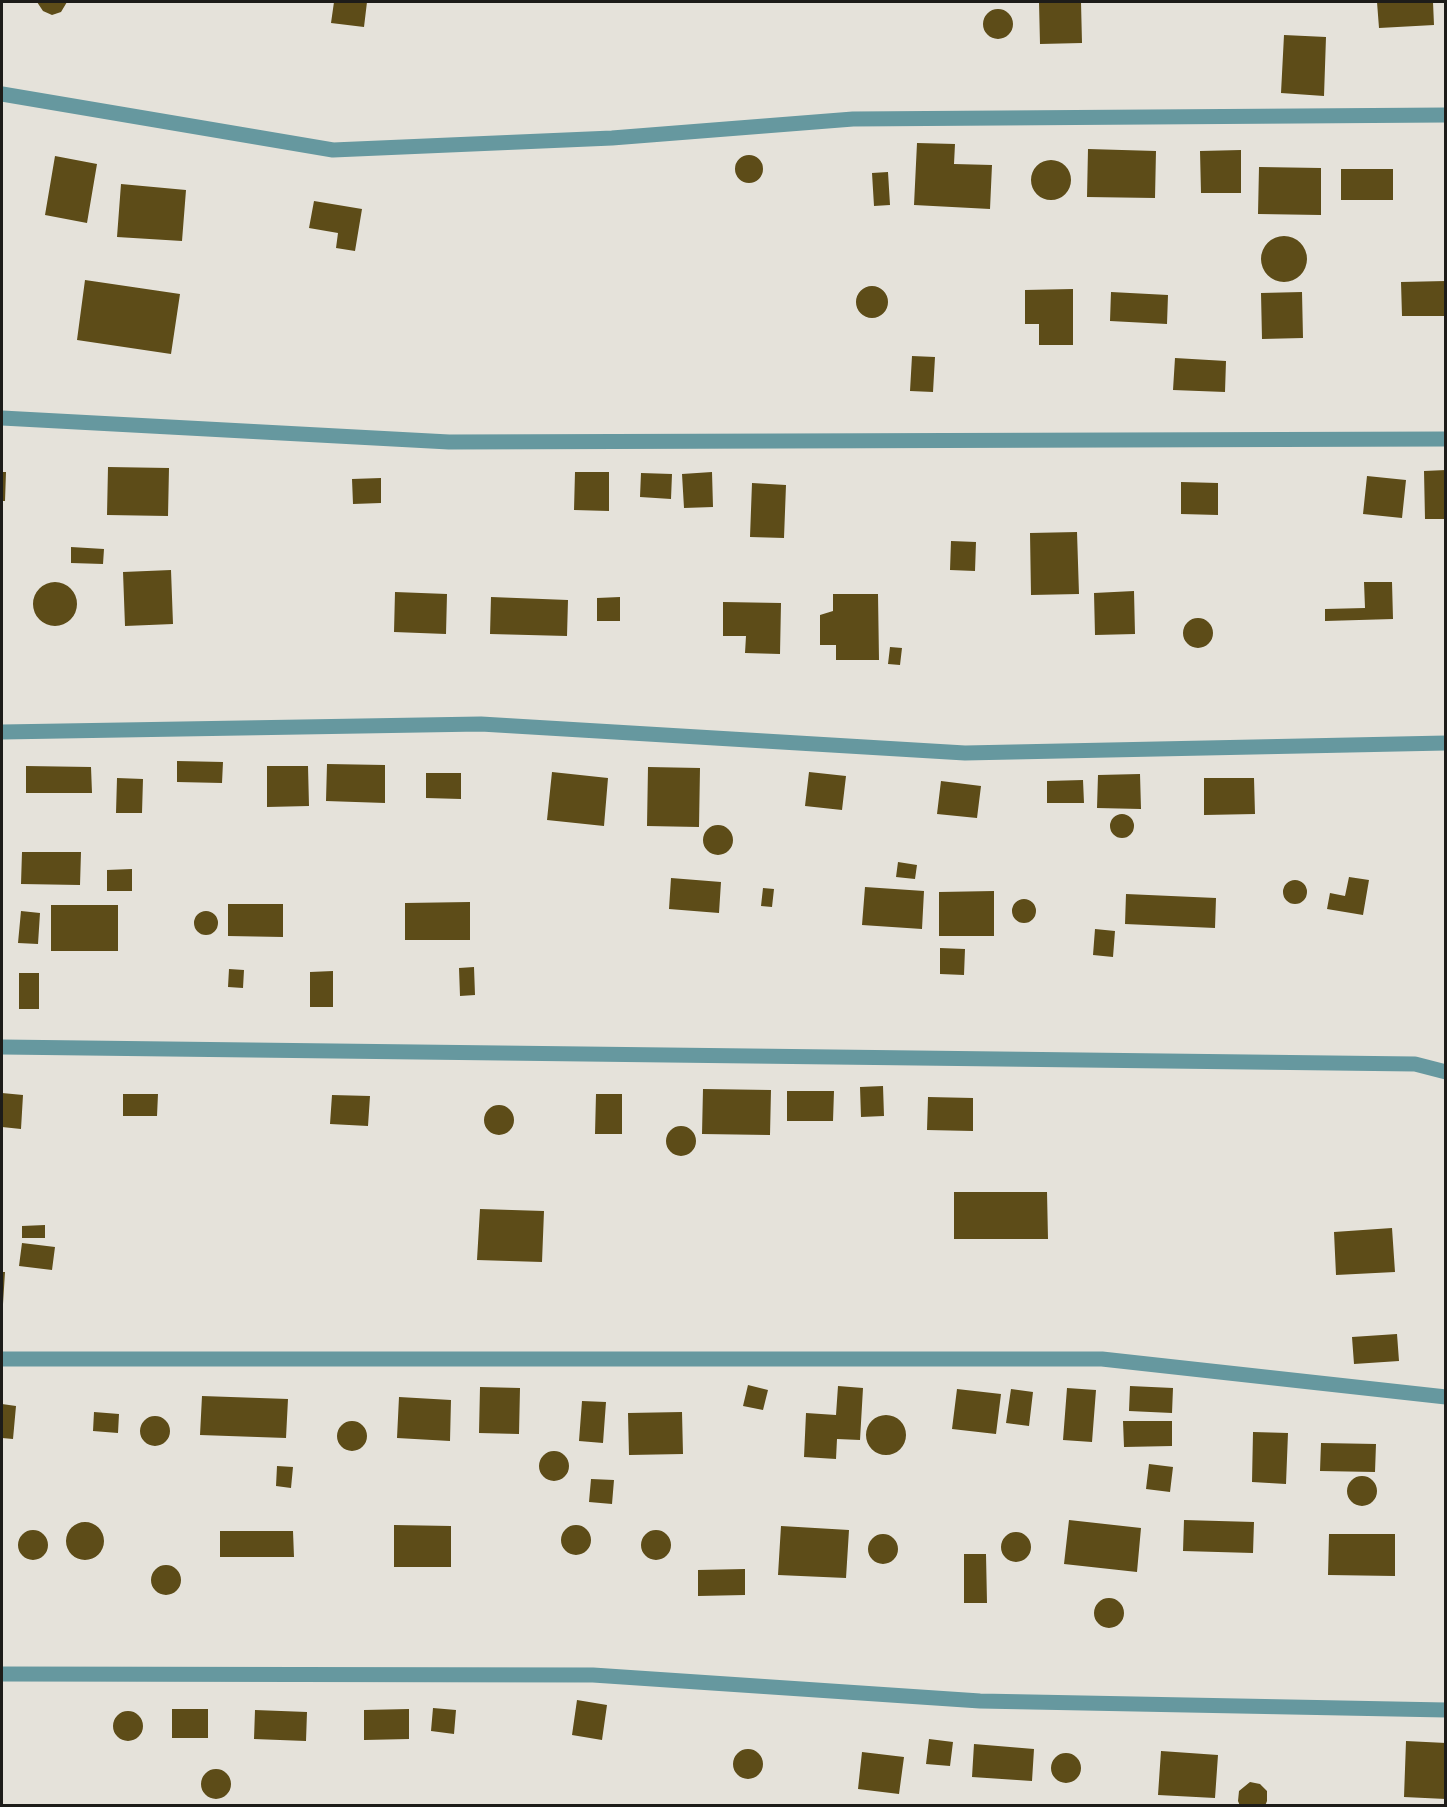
<!DOCTYPE html>
<html>
<head>
<meta charset="utf-8">
<style>
  body { margin:0 }
  #map { position:relative; width:1447px; height:1807px; overflow:hidden; background:#e5e2da; font-family:"Sofia Sans Condensed",sans-serif }
  canvas { display:block }
  .frame { position:absolute; inset:0; border:3px solid #1d1c19; pointer-events:none }
</style>
</head>
<body>
<div id="map">
<canvas width="1447" height="1807"></canvas>
<div class="frame"></div>
</div>
<script>
const context = document.querySelector('canvas').getContext('2d');
context.lineJoin = 'round';
function paint(path, color) { context.fillStyle = color; context.fill(path, 'evenodd'); }
const poly = rows => new Path2D(rows.map(r => 'M' + r).join(''));
function trace(path, color, width, dash) { context.strokeStyle = color; context.lineWidth = width; context.lineCap = dash ? 'butt' : 'round'; context.setLineDash(dash || []); context.stroke(path); }
const building = poly([
  [37,2,67,2,61,12,52,15,43,11],
  [334,2,367,2,364,27,331,23],
  [1039,2,1081,2,1082,43,1040,44],
  [1377,2,1433,2,1434,25,1379,28],
  '983 24a15 15 0 1 1 30 0a15 15 0 1 1-30 0Z',
  [1284,35,1326,37,1324,96,1281,93],
  [917,143,955,144,954,164,992,165,990,209,914,205],
  [1088,149,1156,151,1155,198,1087,197],
  [1241,150,1241,193,1201,193,1200,151],
  '735 169a14 14 0 1 1 28 0a14 14 0 1 1-28 0Z',
  [55,156,97,164,87,223,45,215],
  '1031 180a20 20 0 1 1 40 0a20 20 0 1 1-40 0Z',
  [1259,167,1321,168,1321,215,1258,214],
  [1341,169,1393,169,1393,200,1341,200],
  [888,172,890,205,874,206,872,173],
  [121,184,186,190,182,241,117,237],
  [314,201,362,209,355,251,336,248,338,233,309,228],
  '1261 259a23 23 0 1 1 46 0a23 23 0 1 1-46 0Z',
  [85,280,180,294,171,354,77,340],
  [1446,281,1446,316,1402,316,1401,282],
  '856 302a16 16 0 1 1 32 0a16 16 0 1 1-32 0Z',
  [1073,289,1073,345,1039,345,1039,324,1025,324,1025,290],
  [1111,292,1168,295,1167,324,1110,321],
  [1302,292,1303,338,1262,339,1261,293],
  [912,356,935,357,933,392,910,391],
  [1175,358,1226,361,1225,392,1173,390],
  [108,467,169,468,168,516,107,515],
  [1446,470,1446,519,1425,519,1424,471],
  [2,472,6,472,5,501,2,501],
  [575,472,609,472,609,511,574,510],
  [712,472,713,507,684,508,682,474],
  [641,473,672,474,671,499,640,497],
  [1367,476,1406,480,1402,518,1363,514],
  [381,478,381,503,353,504,352,479],
  [1181,482,1218,483,1218,515,1181,514],
  [752,483,786,485,784,538,750,537],
  [1077,532,1079,594,1031,595,1030,533],
  [951,541,976,542,975,571,950,570],
  [71,547,104,549,103,564,71,563],
  [171,570,173,624,125,626,123,572],
  '33 604a22 22 0 1 1 44 0a22 22 0 1 1-44 0Z',
  [1364,582,1392,582,1393,619,1325,621,1325,609,1365,608],
  [1134,591,1135,634,1095,635,1094,593],
  [395,592,447,594,446,634,394,632],
  [833,594,878,594,879,660,836,660,836,645,820,645,820,615,833,611],
  [491,597,568,600,567,636,490,634],
  [620,597,620,621,597,621,597,598],
  [723,602,781,603,780,654,745,653,746,636,723,636],
  '1183 633a15 15 0 1 1 30 0a15 15 0 1 1-30 0Z',
  [890,647,902,648,900,665,888,664],
  [177,761,223,762,222,783,177,782],
  [327,764,385,765,385,803,326,801],
  [26,766,91,767,92,793,26,793],
  [267,766,308,766,309,806,267,807],
  [648,767,700,768,699,827,647,826],
  [552,772,608,778,604,826,547,820],
  [809,772,846,776,842,810,805,806],
  [426,773,461,773,461,799,426,798],
  [1140,774,1141,809,1097,808,1098,775],
  [117,778,143,779,142,813,116,813],
  [1204,778,1254,778,1255,814,1204,815],
  [1083,780,1084,803,1047,803,1047,781],
  [941,781,981,786,977,818,937,814],
  '1110 826a12 12 0 1 1 24 0a12 12 0 1 1-24 0Z',
  '703 840a15 15 0 1 1 30 0a15 15 0 1 1-30 0Z',
  [22,852,81,852,80,885,21,884],
  [898,862,917,865,915,879,896,877],
  [132,869,132,891,107,891,107,870],
  [1349,877,1369,880,1363,915,1327,909,1330,893,1345,896],
  [671,878,721,882,719,913,669,909],
  '1283 892a12 12 0 1 1 24 0a12 12 0 1 1-24 0Z',
  [865,887,924,891,922,929,862,925],
  [763,888,774,889,772,907,761,906],
  [994,891,994,936,939,936,939,892],
  [1126,894,1216,898,1215,928,1125,924],
  '1012 911a12 12 0 1 1 24 0a12 12 0 1 1-24 0Z',
  [470,902,470,940,405,940,405,903],
  [228,904,283,904,283,937,228,936],
  [51,905,118,905,118,951,51,951],
  [21,911,40,913,38,944,18,943],
  '194 923a12 12 0 1 1 24 0a12 12 0 1 1-24 0Z',
  [1095,929,1115,931,1113,957,1093,955],
  [940,948,965,949,964,975,940,974],
  [474,967,475,995,460,996,459,968],
  [229,969,244,970,243,988,228,987],
  [333,971,333,1007,310,1007,310,972],
  [19,973,39,973,39,1009,19,1009],
  [883,1086,884,1116,861,1117,860,1087],
  [703,1089,771,1090,770,1135,702,1134],
  [787,1091,834,1091,833,1121,787,1121],
  [2,1093,23,1095,21,1129,2,1127],
  [123,1094,158,1094,157,1116,123,1116],
  [596,1094,622,1094,622,1134,595,1134],
  [332,1095,370,1096,368,1126,330,1124],
  [928,1097,973,1098,973,1131,927,1130],
  '484 1120a15 15 0 1 1 30 0a15 15 0 1 1-30 0Z',
  '666 1141a15 15 0 1 1 30 0a15 15 0 1 1-30 0Z',
  [954,1192,1047,1192,1048,1239,954,1239],
  [480,1209,544,1211,542,1262,477,1260],
  [45,1225,45,1238,22,1238,22,1226],
  [1392,1228,1395,1272,1336,1275,1334,1232],
  [22,1243,55,1247,52,1270,19,1266],
  [2,1272,5,1272,3,1304,2,1304],
  [1397,1334,1399,1361,1354,1364,1352,1337],
  [748,1385,768,1390,763,1410,743,1406],
  [838,1386,863,1388,860,1440,837,1439,836,1459,804,1457,806,1413,836,1415],
  [1130,1386,1173,1388,1172,1413,1129,1411],
  [480,1387,520,1388,519,1434,479,1433],
  [1067,1388,1096,1390,1092,1442,1063,1440],
  [957,1389,1001,1394,996,1434,952,1429],
  [1011,1389,1033,1392,1029,1426,1006,1423],
  [202,1396,288,1399,286,1438,200,1435],
  [399,1397,451,1400,450,1441,397,1438],
  [582,1401,606,1402,603,1443,579,1441],
  [2,1404,16,1406,13,1439,2,1438],
  [94,1412,119,1414,118,1433,93,1431],
  [682,1412,683,1454,629,1455,628,1413],
  '866 1435a20 20 0 1 1 40 0a20 20 0 1 1-40 0Z',
  '140 1431a15 15 0 1 1 30 0a15 15 0 1 1-30 0Z',
  '337 1436a15 15 0 1 1 30 0a15 15 0 1 1-30 0Z',
  [1123,1421,1172,1421,1172,1446,1124,1447],
  [1253,1432,1288,1433,1286,1484,1252,1482],
  [1321,1443,1376,1444,1375,1472,1320,1471],
  '539 1466a15 15 0 1 1 30 0a15 15 0 1 1-30 0Z',
  [1149,1464,1173,1467,1170,1492,1146,1489],
  [277,1466,293,1467,291,1488,276,1486],
  '1347 1491a15 15 0 1 1 30 0a15 15 0 1 1-30 0Z',
  [591,1479,614,1480,612,1504,589,1502],
  [1069,1520,1141,1528,1137,1572,1064,1564],
  [1184,1520,1254,1522,1253,1553,1183,1551],
  '66 1541a19 19 0 1 1 38 0a19 19 0 1 1-38 0Z',
  '561 1540a15 15 0 1 1 30 0a15 15 0 1 1-30 0Z',
  [394,1525,451,1526,451,1567,394,1567],
  [781,1526,849,1530,846,1578,778,1575],
  '18 1545a15 15 0 1 1 30 0a15 15 0 1 1-30 0Z',
  '641 1545a15 15 0 1 1 30 0a15 15 0 1 1-30 0Z',
  [220,1531,293,1531,294,1557,220,1557],
  '1001 1547a15 15 0 1 1 30 0a15 15 0 1 1-30 0Z',
  '868 1549a15 15 0 1 1 30 0a15 15 0 1 1-30 0Z',
  [1329,1534,1395,1534,1395,1576,1328,1575],
  [964,1554,986,1554,987,1603,964,1603],
  '151 1580a15 15 0 1 1 30 0a15 15 0 1 1-30 0Z',
  [745,1569,745,1595,698,1596,698,1570],
  '1094 1613a15 15 0 1 1 30 0a15 15 0 1 1-30 0Z',
  [577,1700,607,1705,602,1740,572,1735],
  [433,1708,456,1710,454,1734,431,1731],
  [172,1709,208,1709,208,1738,172,1738],
  [409,1709,409,1739,364,1740,364,1710],
  [255,1710,307,1712,306,1741,254,1739],
  '113 1726a15 15 0 1 1 30 0a15 15 0 1 1-30 0Z',
  [929,1739,953,1742,950,1766,926,1764],
  [1406,1741,1446,1743,1446,1799,1404,1797],
  [974,1744,1034,1749,1032,1781,972,1777],
  '733 1764a15 15 0 1 1 30 0a15 15 0 1 1-30 0Z',
  [1161,1751,1218,1755,1215,1798,1158,1795],
  [862,1752,904,1757,899,1794,858,1789],
  '1051 1768a15 15 0 1 1 30 0a15 15 0 1 1-30 0Z',
  '201 1784a15 15 0 1 1 30 0a15 15 0 1 1-30 0Z',
  [1250,1782,1260,1784,1267,1791,1267,1801,1265,1806,1240,1806,1238,1801,1239,1791]
]);
const minor = poly([
  [2,94,333,150,612,138,853,119,1446,115],
  [2,418,449,442,1446,439],
  [2,732,481,724,965,753,1446,743],
  [2,1047,1415,1064,1446,1072],
  [2,1359,1102,1359,1446,1397],
  [2,1674,593,1675,980,1701,1446,1710]
]);
paint(building, '#5d4c18');
trace(minor, '#66989f', 15);
</script>
</body>
</html>
